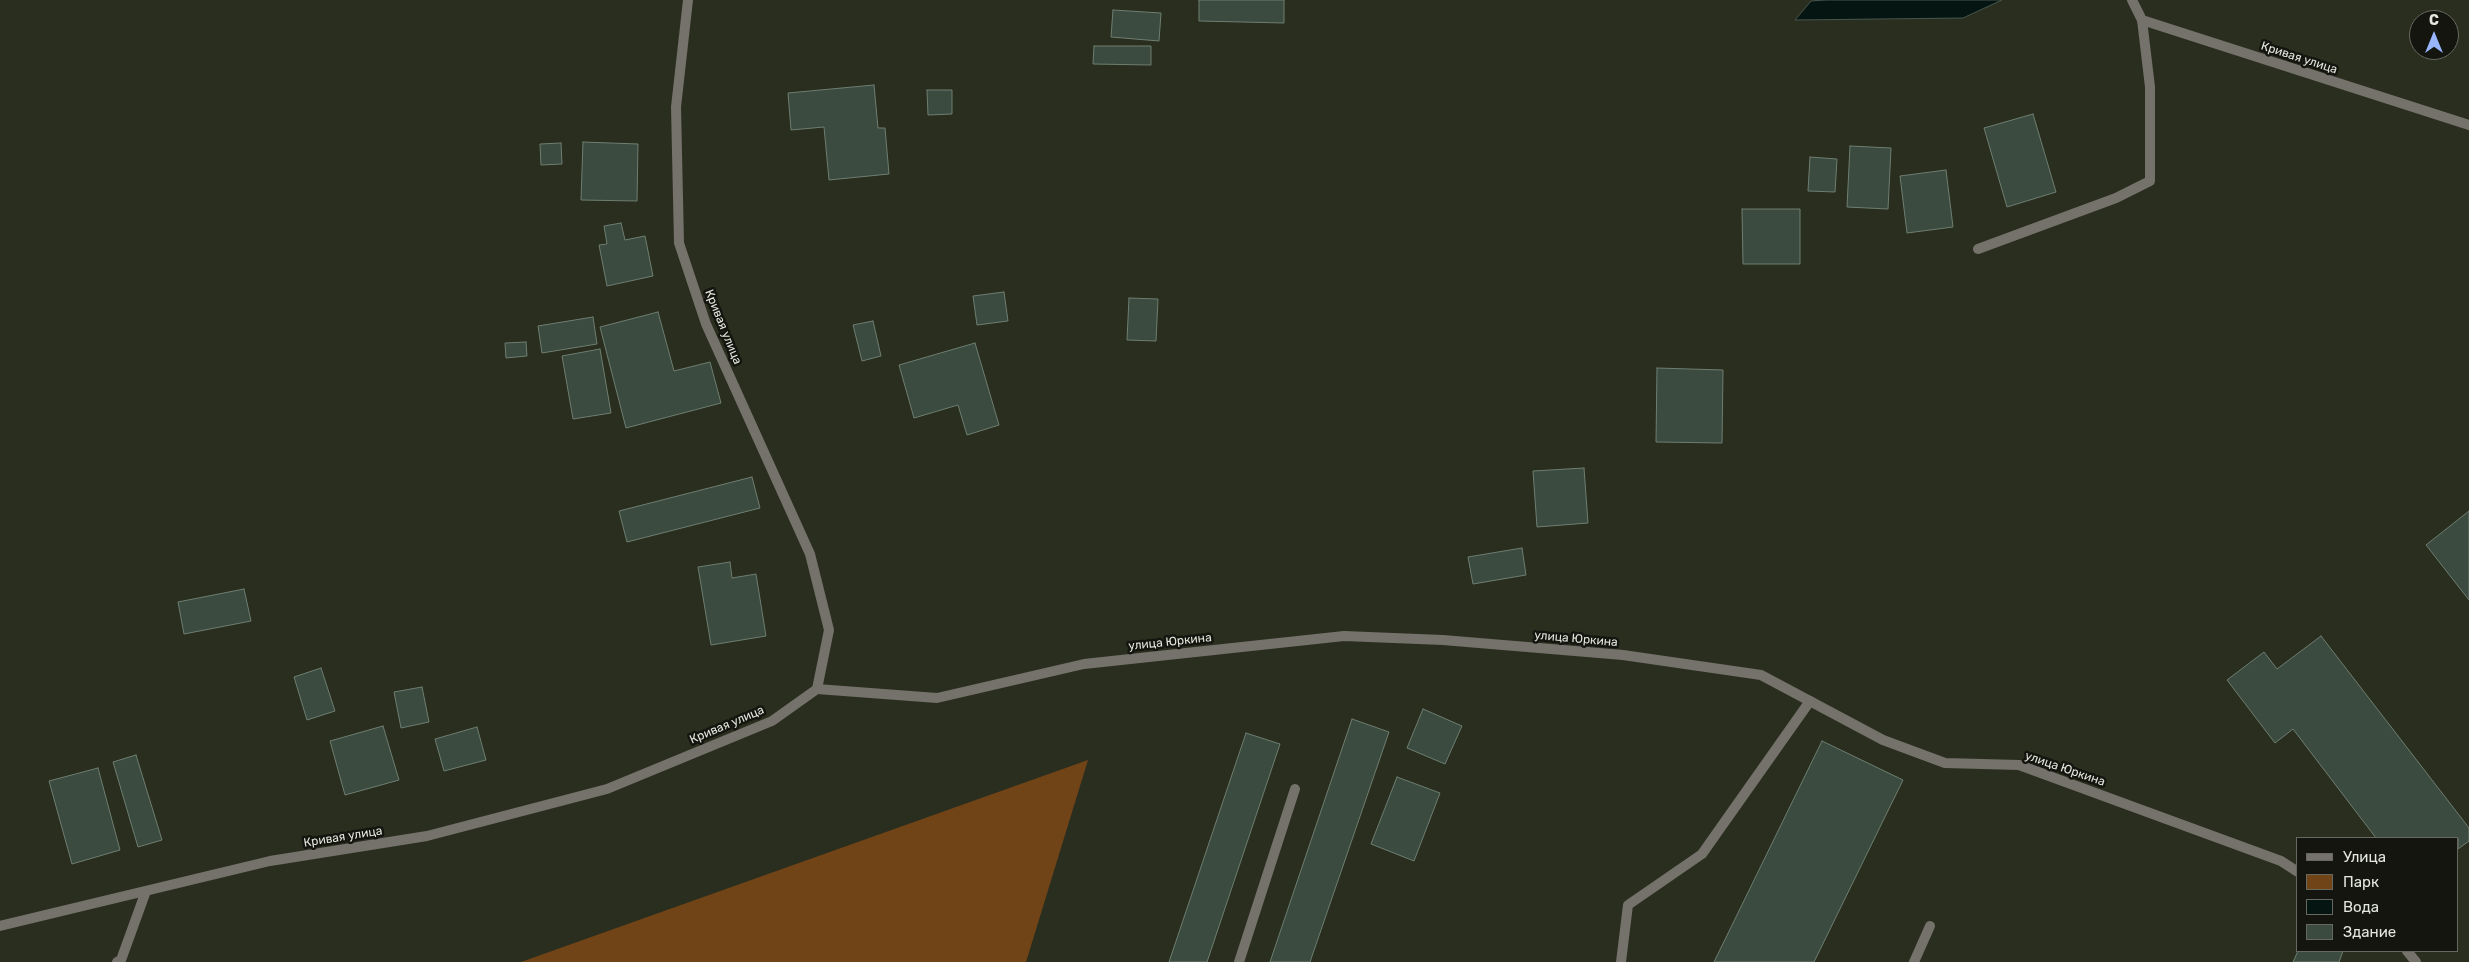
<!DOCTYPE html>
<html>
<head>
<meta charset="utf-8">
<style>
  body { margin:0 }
  #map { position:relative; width:2469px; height:962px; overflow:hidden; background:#2a2e1f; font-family:Rubik,sans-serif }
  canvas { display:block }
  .legend { position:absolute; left:2296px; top:837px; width:162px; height:115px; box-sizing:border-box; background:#13150e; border:1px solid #676961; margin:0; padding:6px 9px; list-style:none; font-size:15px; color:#e4e7dd }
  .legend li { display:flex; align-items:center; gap:10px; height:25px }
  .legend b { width:25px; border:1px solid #676961 }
  .north { position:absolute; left:2409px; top:10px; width:50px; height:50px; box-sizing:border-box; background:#13150e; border:1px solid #676961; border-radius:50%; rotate:0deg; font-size:14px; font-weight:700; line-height:20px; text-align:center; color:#e4e7dd }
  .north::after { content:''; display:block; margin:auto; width:18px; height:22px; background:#98b5fd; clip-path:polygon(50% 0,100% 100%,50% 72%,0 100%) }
</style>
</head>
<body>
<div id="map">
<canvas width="2469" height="962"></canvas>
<ul class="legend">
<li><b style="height:6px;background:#75726b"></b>Улица</li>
<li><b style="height:14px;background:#714417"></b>Парк</li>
<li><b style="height:14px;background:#051612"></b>Вода</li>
<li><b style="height:14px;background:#3c4b3f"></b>Здание</li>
</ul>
<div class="north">С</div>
</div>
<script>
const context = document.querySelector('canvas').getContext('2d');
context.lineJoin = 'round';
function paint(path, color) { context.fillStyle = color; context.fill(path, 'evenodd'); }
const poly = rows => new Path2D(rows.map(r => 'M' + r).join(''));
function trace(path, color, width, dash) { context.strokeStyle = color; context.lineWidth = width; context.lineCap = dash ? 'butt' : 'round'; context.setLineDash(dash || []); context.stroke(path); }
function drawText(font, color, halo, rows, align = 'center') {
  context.font = font + ' Rubik,sans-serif'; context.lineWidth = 5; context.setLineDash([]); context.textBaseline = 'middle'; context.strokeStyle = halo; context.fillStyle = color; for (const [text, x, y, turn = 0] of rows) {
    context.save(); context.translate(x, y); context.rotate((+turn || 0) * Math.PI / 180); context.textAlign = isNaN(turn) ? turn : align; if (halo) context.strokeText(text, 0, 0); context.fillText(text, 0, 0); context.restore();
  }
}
const green = poly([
  [1088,760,1026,962,521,962]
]);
const water = poly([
  [1825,0,2002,0,1963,18,1795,20,1811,1,1825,0]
]);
const building = poly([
  [1199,0,1284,0,1284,23,1199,21,1199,0],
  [1113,10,1161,13,1159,41,1111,37,1113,10],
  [1094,46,1151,46,1151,65,1093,64,1094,46],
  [874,85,878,128,885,128,889,174,829,180,824,127,791,130,788,93,874,85],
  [927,90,952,90,952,114,928,115,927,90],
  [2033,114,2056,192,2007,207,1984,128,2033,114],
  [583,142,638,144,637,201,581,200,583,142],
  [561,143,562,164,541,165,540,144,561,143],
  [1850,146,1891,148,1888,209,1847,207,1850,146],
  [1810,157,1837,159,1835,192,1808,191,1810,157],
  [1946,170,1953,227,1907,233,1900,176,1946,170],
  [1742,209,1800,209,1800,264,1743,264,1742,209],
  [621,223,625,240,645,236,653,276,607,286,599,245,607,244,604,226,621,223],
  [1004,292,1008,321,977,325,973,296,1004,292],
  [1129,298,1158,299,1156,341,1127,340,1129,298],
  [658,312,674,371,710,362,721,403,626,428,600,327,658,312],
  [593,317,597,344,542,353,538,326,593,317],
  [873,321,881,356,862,361,853,325,873,321],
  [526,342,527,356,506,358,505,343,526,342],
  [975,343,999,425,967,435,958,405,914,418,899,365,975,343],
  [600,349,611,413,573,419,562,356,600,349],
  [1657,368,1723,370,1722,443,1656,442,1657,368],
  [1584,468,1588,523,1537,527,1533,471,1584,468],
  [752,477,760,508,627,542,619,511,752,477],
  [2469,511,2469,600,2426,545,2469,511],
  [1522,548,1526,575,1473,584,1468,557,1522,548],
  [730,562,732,578,756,574,766,636,711,645,698,567,730,562],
  [244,589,251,621,184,634,178,602,244,589],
  [2321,636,2469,828,2469,841,2458,849,2458,838,2376,838,2293,729,2275,743,2227,680,2264,652,2277,669,2321,636],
  [321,668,335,711,307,720,294,677,321,668],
  [422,687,429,722,401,728,394,692,422,687],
  [1423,709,1462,726,1445,764,1407,748,1423,709],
  [1352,719,1389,732,1310,962,1270,962,1352,719],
  [383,726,399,780,345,795,330,741,383,726],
  [477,727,486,760,444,771,435,739,477,727],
  [1246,733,1280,744,1207,962,1169,962,1246,733],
  [1822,741,1903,780,1814,962,1714,962,1822,741],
  [136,755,162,840,138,847,113,762,136,755],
  [98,768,120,850,72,864,49,781,98,768],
  [1397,777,1440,793,1414,861,1371,844,1397,777],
  [2298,951,2343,951,2339,962,2293,962,2298,951]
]);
const service = poly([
  [1978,249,2116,198,2150,181,2150,87,2142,20],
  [117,962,121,960,146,891],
  [1239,962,1295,789],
  [1621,962,1628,905,1702,854,1810,701],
  [1914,962,1930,926]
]);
const minor = poly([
  [2132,0,2142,20,2469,125],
  [817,689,937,698,1084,664,1344,636,1443,640,1623,655,1761,675,1883,740,1945,763,2019,765,2281,861,2298,872],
  [0,926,270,861,427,836,607,789,772,721,817,689,829,630,810,554,706,324,679,243,676,107,688,0],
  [2407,951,2416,962]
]);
const streetNames = [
  ["Кривая улица",2299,58,18],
  ["Кривая улица",723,327,68],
  ["улица Юркина",1576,639,5],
  ["улица Юркина",1170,642,-6],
  ["Кривая улица",727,725,-23],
  ["улица Юркина",2065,769,19],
  ["Кривая улица",343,837,-9]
];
paint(green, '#714417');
paint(water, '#051612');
trace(water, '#48554f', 1);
paint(building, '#3c4b3f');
trace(building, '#6e7e71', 1);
trace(service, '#75726b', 10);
trace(minor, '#75726b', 10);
drawText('12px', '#e4e7dd', '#13150e', streetNames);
</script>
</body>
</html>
